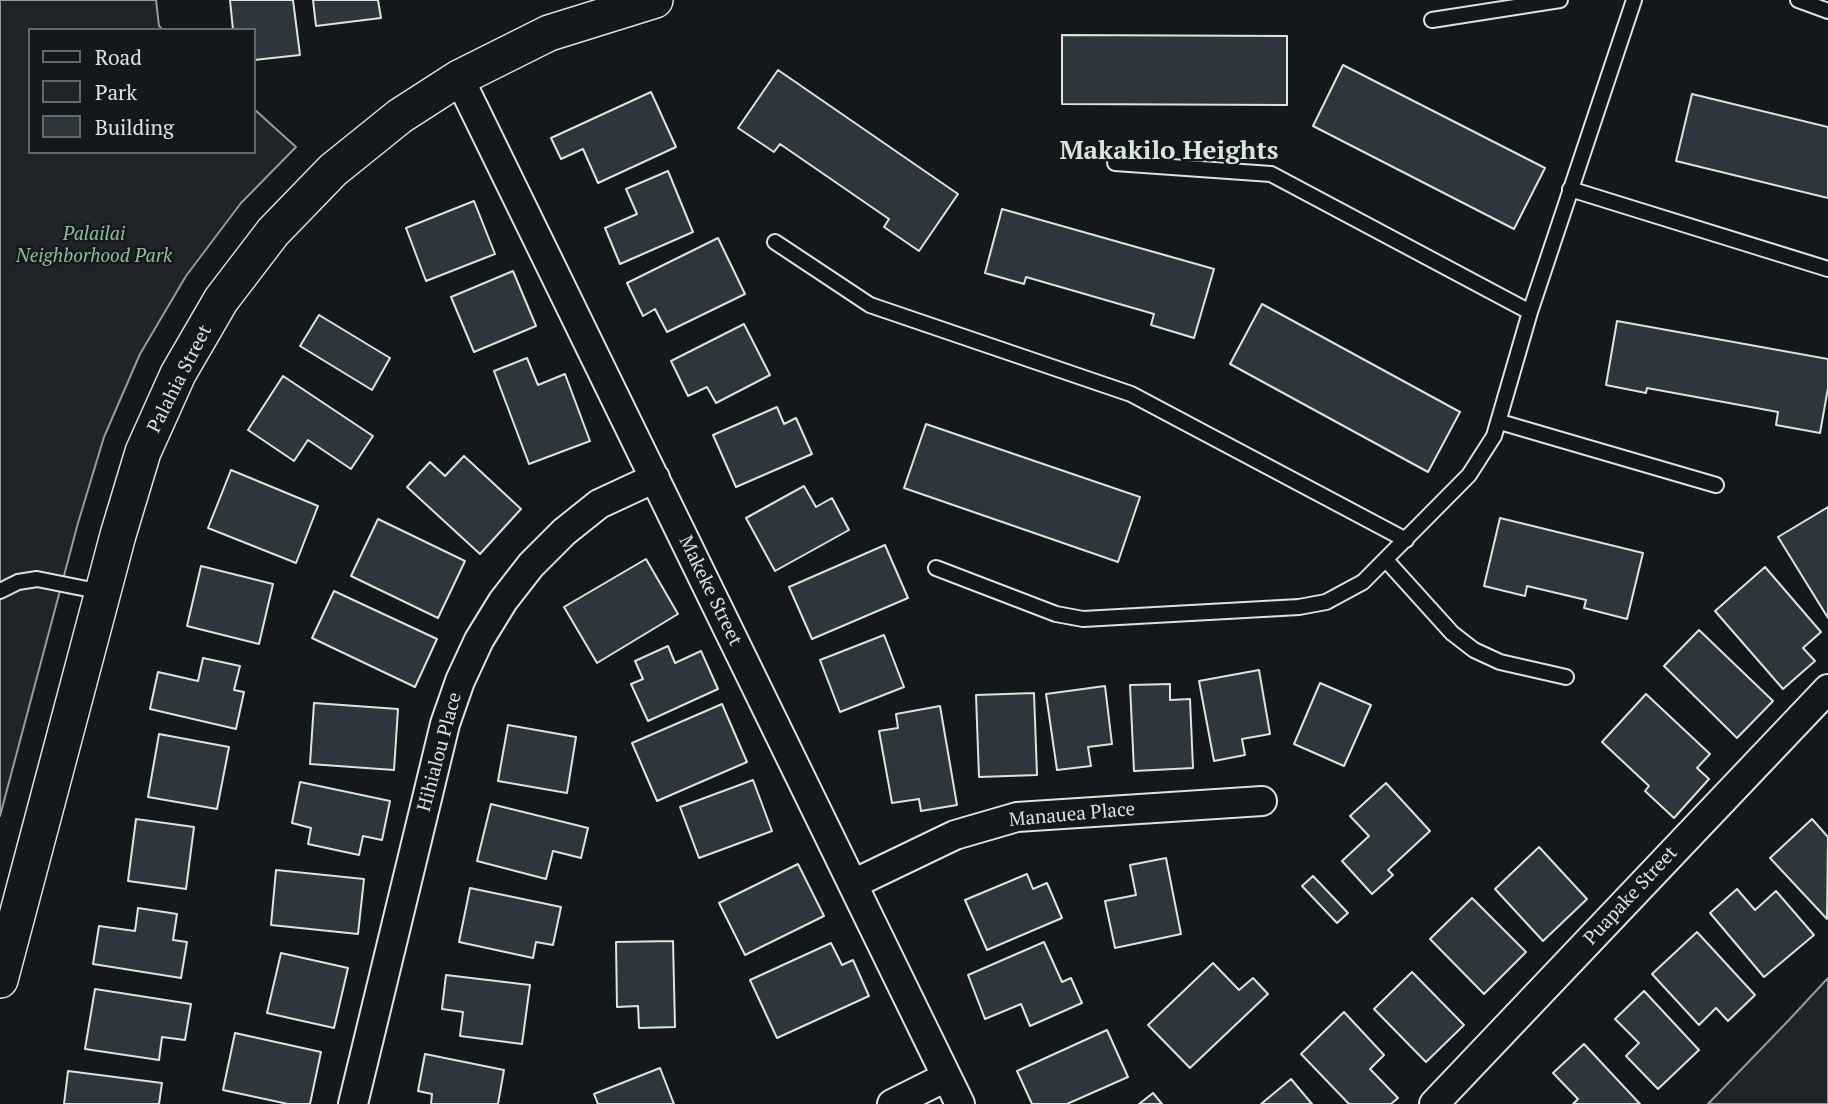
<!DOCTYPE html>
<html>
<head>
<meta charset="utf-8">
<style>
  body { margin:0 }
  #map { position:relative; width:1828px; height:1104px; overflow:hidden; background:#14181c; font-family:"PT Serif",serif }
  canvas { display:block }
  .legend { position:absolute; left:28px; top:28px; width:228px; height:126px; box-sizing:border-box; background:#14181c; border:2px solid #626a69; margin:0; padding:9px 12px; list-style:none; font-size:21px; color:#d8e6dc }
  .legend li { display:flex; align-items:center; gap:14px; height:35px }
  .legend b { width:35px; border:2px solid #626a69 }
</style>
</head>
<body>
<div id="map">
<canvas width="1828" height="1104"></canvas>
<ul class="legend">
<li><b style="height:9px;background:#14181c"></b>Road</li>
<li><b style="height:19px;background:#202428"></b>Park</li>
<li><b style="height:19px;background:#2c363c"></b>Building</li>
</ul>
</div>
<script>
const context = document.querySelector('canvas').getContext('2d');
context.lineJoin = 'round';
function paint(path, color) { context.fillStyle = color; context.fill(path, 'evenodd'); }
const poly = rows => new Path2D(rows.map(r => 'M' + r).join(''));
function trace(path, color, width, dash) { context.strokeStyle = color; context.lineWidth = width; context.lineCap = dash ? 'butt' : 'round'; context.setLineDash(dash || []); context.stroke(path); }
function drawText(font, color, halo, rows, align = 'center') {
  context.font = font + ' "PT Serif",serif'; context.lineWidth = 5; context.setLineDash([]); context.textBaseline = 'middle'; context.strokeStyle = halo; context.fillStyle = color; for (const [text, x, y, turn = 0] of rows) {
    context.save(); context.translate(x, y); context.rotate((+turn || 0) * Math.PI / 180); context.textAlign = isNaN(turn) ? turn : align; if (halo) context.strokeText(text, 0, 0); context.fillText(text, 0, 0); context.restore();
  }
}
const green = poly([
  [0,0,156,0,159,26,163,30,30,30,30,152,254,152,254,109,296,147,241,203,186,276,140,354,104,437,78,523,0,816,0,0],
  [1828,978,1828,1104,1708,1104,1787,1022,1828,978]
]);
const building = poly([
  [230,0,293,0,300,55,254,60,254,30,233,30,230,0],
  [313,0,378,0,381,18,316,26,313,0],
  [1062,35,1287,36,1287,105,1062,104,1062,35],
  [1343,65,1545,168,1514,229,1313,126,1343,65],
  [778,70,958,194,919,251,884,227,889,219,780,144,774,152,738,128,778,70],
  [651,92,676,147,598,183,583,149,561,159,551,138,651,92],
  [1692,94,1828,127,1828,198,1676,161,1692,94],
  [668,171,693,232,620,264,605,228,637,214,626,189,668,171],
  [474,201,495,254,426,281,406,228,474,201],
  [1002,209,1214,269,1194,338,1151,325,1154,314,1026,277,1024,284,985,273,1002,209],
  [718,238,745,294,667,332,655,309,643,316,627,283,718,238],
  [513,271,536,326,474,352,451,297,513,271],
  [1262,304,1460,412,1428,472,1230,364,1262,304],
  [319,315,390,358,372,390,300,346,319,315],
  [1617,321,1828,359,1828,388,1820,433,1776,425,1778,412,1647,388,1646,393,1606,385,1617,321],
  [744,324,770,375,716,403,707,387,688,396,671,361,744,324],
  [527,358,538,385,565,374,590,441,529,464,494,371,527,358],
  [283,376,373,436,351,469,308,440,294,461,248,430,283,376],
  [777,407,784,424,796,418,812,454,736,487,713,435,777,407],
  [926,424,1140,497,1118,562,904,488,926,424],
  [464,456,521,509,480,554,407,487,430,462,445,476,464,456],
  [231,470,318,506,296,563,208,528,231,470],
  [804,486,816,507,832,498,849,530,775,571,746,518,804,486],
  [1828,507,1828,618,1778,537,1828,507],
  [1500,518,1643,553,1627,619,1584,608,1586,600,1527,586,1525,596,1484,586,1500,518],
  [378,519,465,561,438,618,351,576,378,519],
  [885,545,908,598,812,639,789,587,885,545],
  [646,559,678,614,597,663,564,607,646,559],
  [201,566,273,584,259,644,187,626,201,566],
  [1765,567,1821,632,1803,648,1815,661,1783,689,1715,611,1765,567],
  [334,591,437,639,415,687,312,638,334,591],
  [1699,630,1773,701,1737,738,1664,666,1699,630],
  [884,635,904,687,840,712,820,660,884,635],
  [668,646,675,663,701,651,718,689,648,721,631,684,643,679,635,661,668,646],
  [203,658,240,666,234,690,244,692,236,729,150,709,158,672,198,681,203,658],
  [1259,670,1270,734,1242,739,1245,755,1214,761,1199,681,1259,670],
  [1320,683,1371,705,1344,766,1294,744,1320,683],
  [1170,684,1170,700,1190,699,1193,768,1134,771,1130,685,1170,684],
  [1105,686,1112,744,1088,747,1091,766,1057,770,1046,694,1105,686],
  [1034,693,1037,775,979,777,976,695,1034,693],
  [1646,694,1710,754,1697,768,1709,779,1674,818,1645,791,1649,786,1602,742,1646,694],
  [314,703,398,709,394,770,310,764,314,703],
  [722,704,747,762,657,801,632,743,722,704],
  [940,706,957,805,921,811,919,799,892,803,879,731,898,728,896,714,940,706],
  [508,725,576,737,567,793,498,781,508,725],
  [159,734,229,747,217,809,148,797,159,734],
  [753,780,772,831,699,858,680,807,753,780],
  [300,782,390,801,382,840,363,836,359,855,308,844,311,828,292,823,300,782],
  [1386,783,1430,831,1388,870,1393,875,1372,894,1342,861,1369,836,1350,816,1386,783],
  [491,804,588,828,581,858,553,851,546,879,477,861,491,804],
  [136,819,194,827,186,889,128,881,136,819],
  [1812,819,1828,837,1827,919,1770,858,1812,819],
  [1539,847,1587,899,1543,941,1495,889,1539,847],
  [1166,858,1181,934,1115,948,1105,901,1136,895,1130,865,1166,858],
  [798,864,824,916,745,955,719,903,798,864],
  [276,870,364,879,358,934,271,925,276,870],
  [1027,874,1033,889,1047,883,1062,918,987,950,965,900,1027,874],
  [1313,876,1348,913,1337,923,1302,886,1313,876],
  [470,888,561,907,553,945,536,942,533,958,459,942,470,888],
  [1737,889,1755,910,1776,891,1814,935,1764,977,1710,913,1737,889],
  [1472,898,1526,952,1484,994,1430,939,1472,898],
  [138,908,177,914,173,940,187,942,181,978,93,964,99,926,135,931,138,908],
  [1697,932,1755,995,1728,1021,1716,1008,1699,1025,1652,974,1697,932],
  [673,941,675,1027,639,1028,638,1006,617,1007,616,942,673,941],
  [1044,942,1062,982,1071,978,1082,1003,1030,1026,1021,1004,985,1019,968,975,1044,942],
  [831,943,842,965,853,960,869,996,777,1038,750,980,831,943],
  [281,953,348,968,334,1028,267,1013,281,953],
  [1213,963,1239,990,1253,978,1268,994,1190,1068,1148,1025,1213,963],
  [1412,972,1464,1025,1426,1062,1374,1009,1412,972],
  [446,975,530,985,522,1044,460,1036,463,1012,442,1009,446,975],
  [95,989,191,1004,185,1040,162,1037,159,1060,85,1049,95,989],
  [1644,991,1699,1050,1658,1089,1626,1056,1639,1043,1615,1019,1644,991],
  [1344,1012,1384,1055,1370,1069,1398,1098,1391,1104,1349,1104,1301,1054,1344,1012],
  [1107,1030,1128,1077,1067,1104,1032,1104,1017,1071,1107,1030],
  [235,1033,321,1052,310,1104,288,1104,223,1090,235,1033],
  [1584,1044,1640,1104,1573,1104,1578,1099,1553,1073,1584,1044],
  [425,1054,504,1070,498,1104,431,1104,432,1094,418,1091,425,1054],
  [660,1068,674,1104,598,1104,594,1094,660,1068],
  [68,1071,162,1083,159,1104,64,1104,68,1071],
  [1291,1079,1312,1104,1261,1104,1291,1079],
  [1153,1093,1162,1104,1139,1104,1153,1093]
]);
const service = poly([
  [1798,0,1828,11],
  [1432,20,1560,0],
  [1115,163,1271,174,1530,312],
  [1570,189,1828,269],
  [775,242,870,305,1131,394,1406,540],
  [1500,422,1716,485],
  [1386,560,1452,633,1474,650,1500,662,1566,677],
  [936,568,1056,614,1083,619,1299,607,1326,602,1363,582,1469,475,1494,436,1530,312,1634,0],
  [0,591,18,582,37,579,102,592]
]);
const minor = poly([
  [459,78,960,1104],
  [853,884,955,835,1017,817,1262,801],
  [353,1104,445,724,460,681,479,640,503,601,531,565,564,532,599,504,655,478],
  [892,1104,946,1077],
  [1434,1104,1828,689]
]);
const tertiary = poly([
  [0,980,118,535,143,452,178,374,221,300,273,232,333,170,400,116,459,78,549,33,655,0]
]);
const parkNames = [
  ["Palailai",94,235],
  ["Neighborhood Park",94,257]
];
const streetNames = [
  ["Palahia Street",180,379,-63],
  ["Makeke Street",710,591,64],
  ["Hihialou Place",440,752,-75],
  ["Manauea Place",1072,815,-5],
  ["Puapake Street",1631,896,-47]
];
const districtNames = [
  ["Makakilo Heights",1169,152]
];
paint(green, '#202428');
trace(green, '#939e99', 2);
paint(building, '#2c363c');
trace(building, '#d8e6dc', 2);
trace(service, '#d8e6dc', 18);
trace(minor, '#d8e6dc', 32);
trace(tertiary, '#d8e6dc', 38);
trace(service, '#14181c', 14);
trace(minor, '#14181c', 28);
trace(tertiary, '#14181c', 35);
drawText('italic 19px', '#8ac095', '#14181c', parkNames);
drawText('19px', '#d8e6dc', '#14181c', streetNames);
drawText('bold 26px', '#d8e6dc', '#14181c', districtNames);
</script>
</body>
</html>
